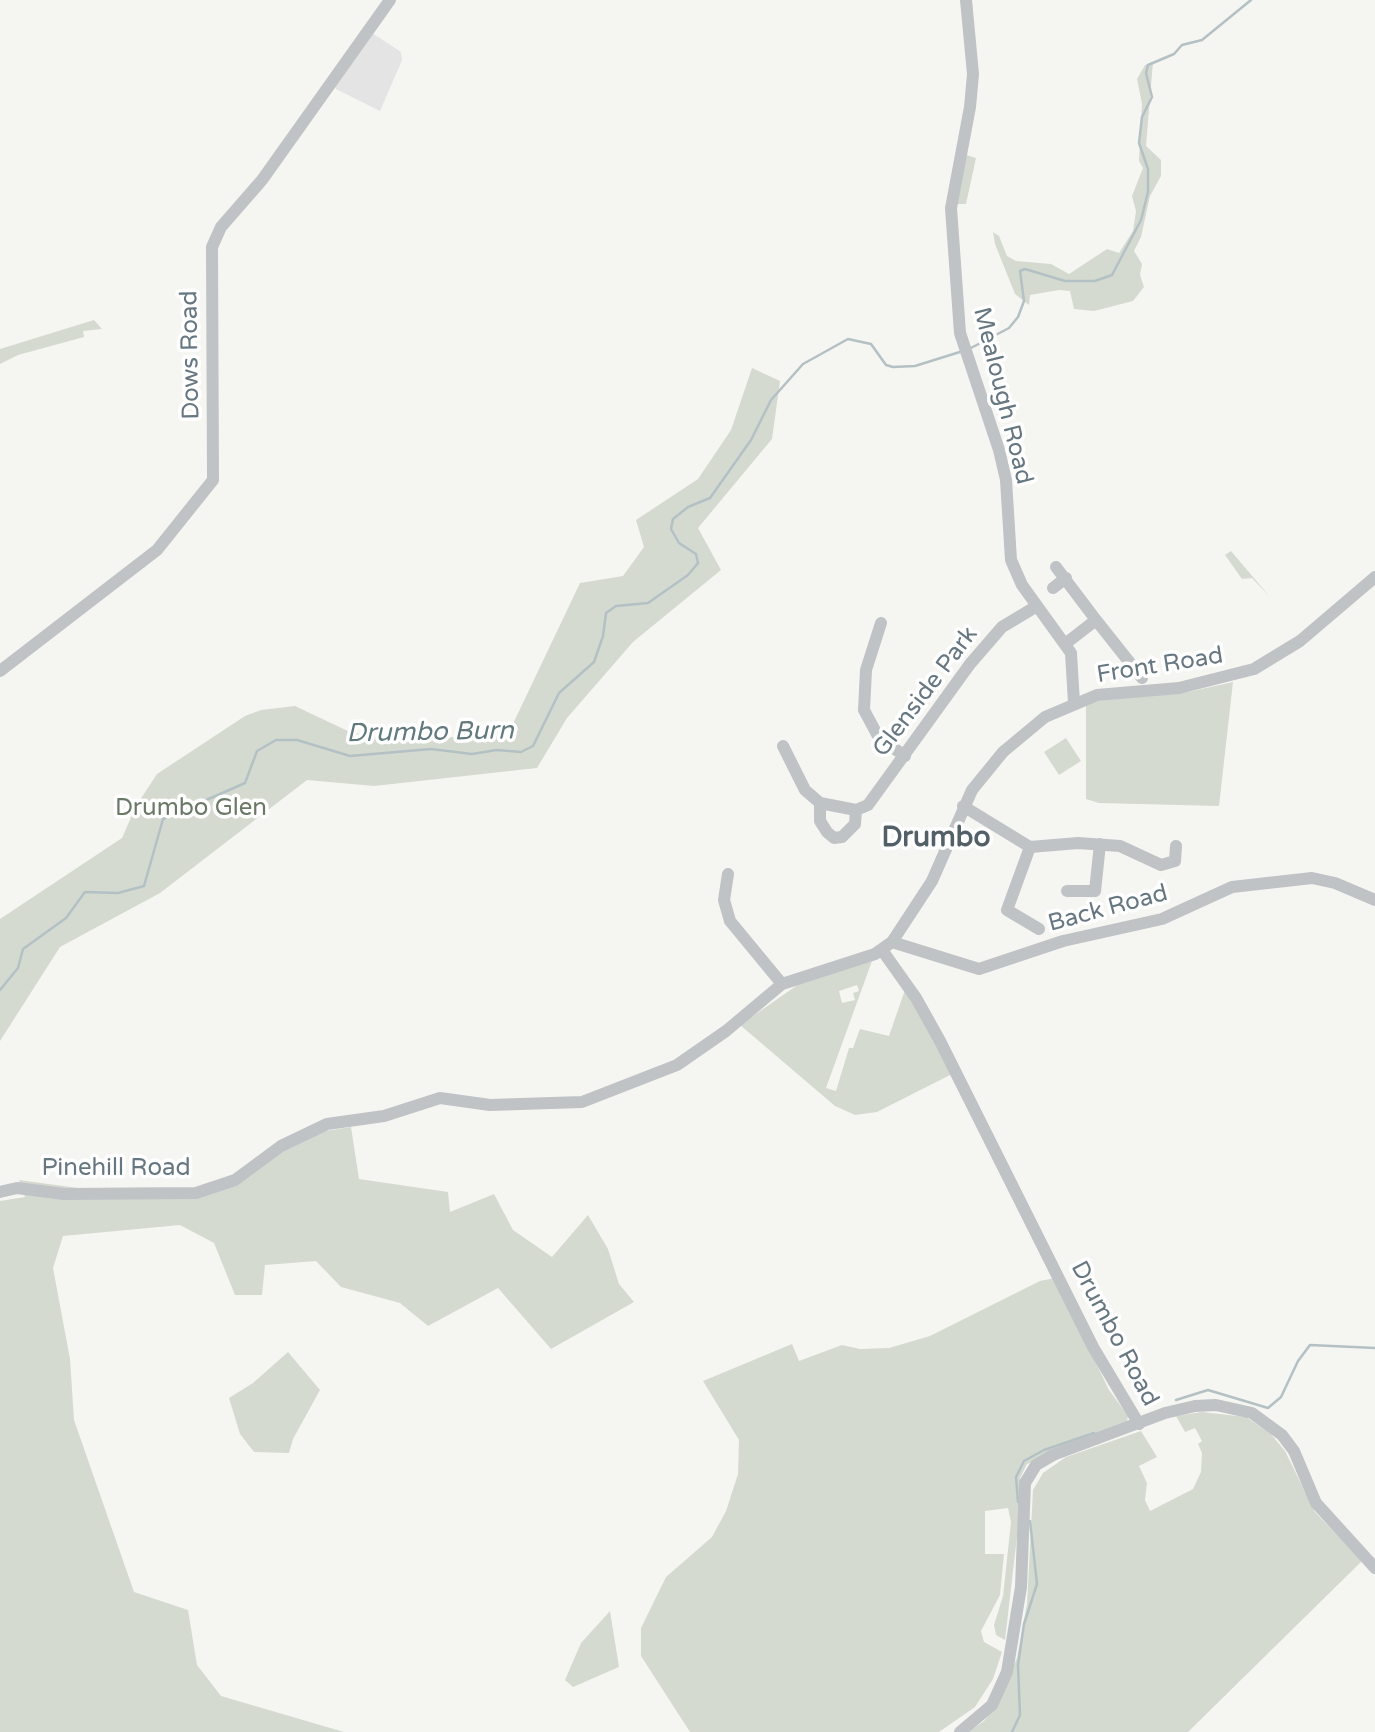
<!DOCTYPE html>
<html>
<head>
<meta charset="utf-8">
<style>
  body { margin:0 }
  canvas { display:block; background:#f5f5f2 }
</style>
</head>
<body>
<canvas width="1375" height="1732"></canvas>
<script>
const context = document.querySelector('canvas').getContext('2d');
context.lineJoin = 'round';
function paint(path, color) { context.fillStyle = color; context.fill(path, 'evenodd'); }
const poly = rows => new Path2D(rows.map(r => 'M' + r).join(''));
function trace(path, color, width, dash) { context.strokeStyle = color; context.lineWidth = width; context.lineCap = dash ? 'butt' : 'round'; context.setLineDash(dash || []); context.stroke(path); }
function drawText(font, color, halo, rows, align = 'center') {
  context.font = font + ' "Varela Round",sans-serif'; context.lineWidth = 7; context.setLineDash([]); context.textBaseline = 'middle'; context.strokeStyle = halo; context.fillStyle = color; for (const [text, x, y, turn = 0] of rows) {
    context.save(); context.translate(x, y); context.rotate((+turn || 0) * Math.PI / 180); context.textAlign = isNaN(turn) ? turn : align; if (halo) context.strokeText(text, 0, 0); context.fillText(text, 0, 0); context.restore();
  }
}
const built = poly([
  [369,31,401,52,402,60,380,111,336,89,333,83]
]);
const green = poly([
  [1153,62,1146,146,1161,160,1161,176,1150,196,1141,237,1134,251,1142,264,1140,275,1144,287,1133,301,1094,311,1074,309,1070,291,1059,290,1030,295,1029,305,1015,294,995,244,993,232,999,236,1007,256,1016,261,1051,264,1069,274,1107,249,1119,253,1133,231,1136,211,1132,196,1143,168,1139,161,1142,104,1137,79,1145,65],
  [966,155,976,158,966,204,957,204],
  [94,320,102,329,83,331,84,337,18,355,0,364,0,349],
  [752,368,780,381,772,439,698,528,721,570,633,642,567,718,537,768,374,786,307,780,160,893,60,947,0,1041,0,919,122,838,136,806,157,774,245,716,261,710,295,706,352,733,423,741,510,730,580,583,623,576,644,547,636,520,698,479,731,430],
  [1231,551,1270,597,1252,578,1242,579,1225,555],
  [1233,682,1219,806,1099,803,1086,799,1086,702,1188,692],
  [1066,738,1081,761,1059,775,1044,752],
  [872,961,826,1088,836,1091,849,1048,853,1048,860,1029,889,1036,906,987,952,1074,877,1112,855,1115,835,1106,740,1025,799,984,815,976],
  [857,985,859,991,853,993,855,1000,842,1003,839,991],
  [351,1127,359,1179,448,1192,450,1212,494,1194,513,1230,552,1257,588,1215,608,1249,619,1284,634,1302,551,1349,498,1288,428,1326,400,1303,341,1287,316,1261,265,1265,262,1295,235,1295,214,1243,180,1225,63,1236,53,1268,70,1359,74,1420,134,1592,188,1610,197,1665,221,1696,344,1732,0,1732,0,1201,25,1197,19,1180,78,1188,194,1189,216,1184,319,1132],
  [1055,1278,1109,1390,1128,1416,1127,1422,1027,1464,1020,1478,1019,1519,1005,1640,996,1635,994,1625,1003,1596,1011,1522,1008,1508,985,1511,985,1554,1004,1554,1000,1595,981,1631,984,1642,1002,1652,993,1679,975,1707,939,1732,690,1732,641,1656,641,1628,666,1577,712,1537,726,1511,738,1474,739,1440,703,1381,792,1344,799,1361,842,1345,860,1349,889,1348,930,1336,1040,1281],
  [288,1352,320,1390,293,1439,289,1453,254,1452,240,1434,229,1398,253,1383],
  [1202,1412,1246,1417,1270,1433,1285,1451,1315,1512,1362,1561,1188,1732,968,1732,984,1721,996,1706,1017,1658,1027,1604,1033,1490,1043,1473,1066,1457,1141,1431,1157,1457,1139,1466,1147,1483,1145,1500,1150,1511,1193,1489,1201,1472,1202,1453,1198,1444,1202,1441,1195,1428,1185,1432,1176,1416],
  [610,1611,619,1667,573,1687,565,1680,581,1643]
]);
const stream = poly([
  [969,349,1009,328,1018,317,1024,301,1020,271,1025,269,1065,281,1095,281,1112,275,1141,220,1148,192,1148,169,1139,143,1142,117,1152,97,1146,73,1148,65,1174,54,1182,45,1202,40,1251,0],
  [0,990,18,968,23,949,66,918,85,892,118,893,144,886,163,819,245,783,257,751,276,740,297,740,350,756,431,749,472,754,497,750,521,752,533,746,559,693,594,662,603,636,606,613,616,606,648,603,688,575,698,563,696,554,679,543,671,529,673,519,688,507,710,498,751,440,771,400,803,364,848,339,871,344,886,365,893,367,915,366,963,351],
  [1176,1400,1208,1390,1268,1408,1281,1397,1298,1361,1310,1345,1375,1348],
  [1018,1502,1016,1477,1024,1461,1044,1450,1094,1433],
  [1012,1732,1020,1715,1018,1665,1024,1624,1037,1584,1030,1521]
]);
const minor = poly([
  [966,0,973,74,970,107,951,208,960,333,999,450,1006,480,1011,560,1022,585,1071,653,1074,703],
  [1056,567,1096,620,1065,644],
  [1053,588,1066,578],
  [1096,620,1142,678],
  [881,623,866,670,864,710,879,738,905,756],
  [0,671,157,550,213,480,212,247,221,227,262,180,390,0],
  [783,746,805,790,820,803,820,821,827,832,834,838,842,837,855,824,856,810,868,805,970,664,1002,627,1037,606],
  [820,803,856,810],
  [963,806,1030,847,1078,843,1120,846,1161,865,1175,861,1176,846],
  [1030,847,1007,910,1039,929],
  [728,874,724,900,730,921,782,984],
  [1067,891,1095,891,1100,844],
  [892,942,979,969,1063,941,1162,919,1232,887,1312,878,1335,883,1375,900],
  [882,950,916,998,940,1041,1093,1347,1139,1424],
  [0,1192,17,1188,64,1194,196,1193,235,1180,281,1146,327,1124,384,1116,440,1098,490,1105,582,1102,677,1065,726,1031,782,984,875,954,892,942,932,881,972,790,1003,752,1045,717,1097,695,1179,688,1254,669,1300,641,1375,577],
  [960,1732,992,1705,1007,1672,1021,1587,1025,1483,1036,1465,1053,1455,1165,1413,1195,1406,1216,1405,1252,1413,1282,1435,1294,1451,1316,1503,1375,1568]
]);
const streetNames = [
  ["Dows Road",191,355,-91],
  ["Mealough Road",1002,396,76],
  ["Front Road",1160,666,-9],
  ["Glenside Park",926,692,-53],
  ["Back Road",1108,909,-15],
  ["Pinehill Road",116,1169],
  ["Drumbo Road",1114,1334,62]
];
const parkNames = [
  ["Drumbo Glen",191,809]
];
const waterNames = [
  ["Drumbo Burn",430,733,-1]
];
const quarterNames = [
  ["Drumbo",936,839]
];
paint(built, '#e3e4e3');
paint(green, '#d5dad1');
trace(stream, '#b4c1c4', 2.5);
trace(minor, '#bfc3c6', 12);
drawText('24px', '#667781', '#fff', streetNames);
drawText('24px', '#6a7965', '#fff', parkNames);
drawText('italic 26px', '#62797e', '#fff', waterNames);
drawText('bold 28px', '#546067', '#fff', quarterNames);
</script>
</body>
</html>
